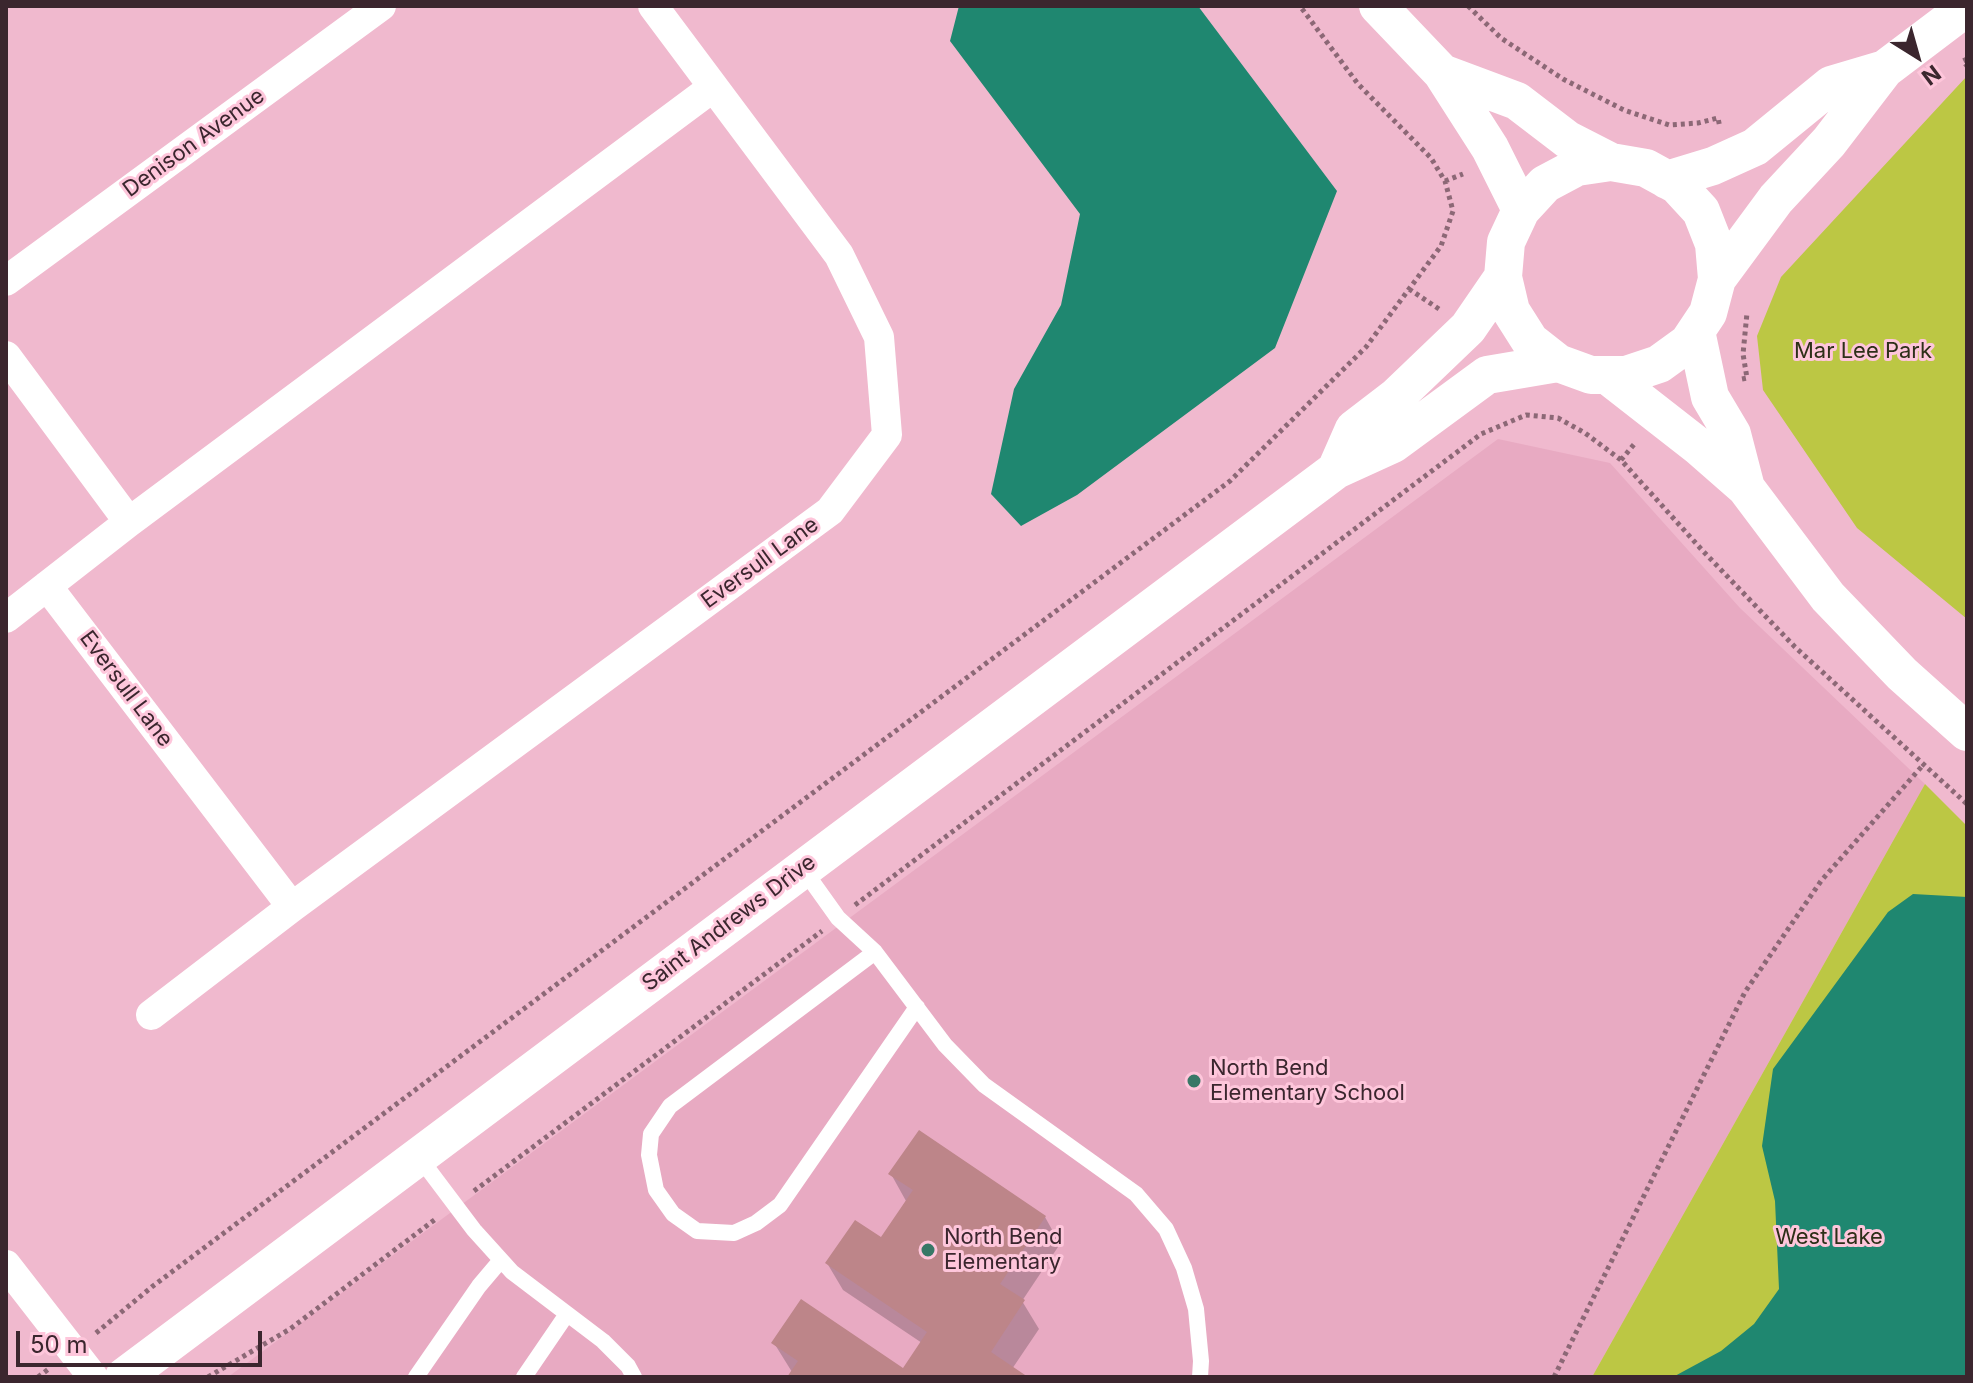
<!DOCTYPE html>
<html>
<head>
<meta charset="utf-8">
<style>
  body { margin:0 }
  #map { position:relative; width:1973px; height:1383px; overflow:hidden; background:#f0b9ce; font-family:Inter,sans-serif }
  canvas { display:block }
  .frame { position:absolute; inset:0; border:8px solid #3b262e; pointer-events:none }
  .north { position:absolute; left:1877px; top:16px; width:80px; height:80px; -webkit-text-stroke:6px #fec6db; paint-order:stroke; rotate:143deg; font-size:22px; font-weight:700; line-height:32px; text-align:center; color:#3b262e }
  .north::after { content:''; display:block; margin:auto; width:28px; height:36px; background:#3b262e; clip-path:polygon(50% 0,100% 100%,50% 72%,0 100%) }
  .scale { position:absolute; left:16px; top:1331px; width:246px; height:36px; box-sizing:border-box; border:4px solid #3b262e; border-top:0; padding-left:10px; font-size:24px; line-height:28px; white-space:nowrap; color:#3b262e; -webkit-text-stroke:6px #fec6db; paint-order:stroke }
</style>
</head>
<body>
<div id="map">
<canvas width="1973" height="1383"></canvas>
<div class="frame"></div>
<div class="north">N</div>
<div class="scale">50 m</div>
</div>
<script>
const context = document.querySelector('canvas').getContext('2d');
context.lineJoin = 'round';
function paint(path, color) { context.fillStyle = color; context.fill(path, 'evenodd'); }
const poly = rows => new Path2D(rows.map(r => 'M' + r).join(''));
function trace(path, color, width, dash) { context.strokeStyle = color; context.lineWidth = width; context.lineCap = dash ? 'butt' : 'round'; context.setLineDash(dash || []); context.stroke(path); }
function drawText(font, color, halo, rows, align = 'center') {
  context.font = font + ' Inter,sans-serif'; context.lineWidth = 6; context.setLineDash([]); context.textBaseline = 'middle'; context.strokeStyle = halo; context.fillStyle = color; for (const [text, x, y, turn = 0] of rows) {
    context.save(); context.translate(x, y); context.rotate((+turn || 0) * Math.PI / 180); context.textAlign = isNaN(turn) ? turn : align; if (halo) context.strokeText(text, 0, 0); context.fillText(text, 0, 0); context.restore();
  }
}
const built = poly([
  [1498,439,1610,463,1740,608,1925,784,1592,1377,228,1377]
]);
const green = poly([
  [1967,76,1967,619,1857,528,1763,390,1757,336,1781,277],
  [1925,784,1967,826,1967,1377,1592,1377]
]);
const water = poly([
  [959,6,1198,6,1337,191,1275,348,1077,495,1021,526,991,494,1014,389,1061,305,1080,214,950,41],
  [1913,894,1967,897,1967,1377,1673,1377,1721,1351,1754,1324,1779,1289,1775,1201,1762,1146,1773,1069,1888,912]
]);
const shadow = poly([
  [891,1174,1045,1217,1060,1244,1022,1301,1039,1329,1012,1369,1024,1377,789,1377,792,1372,774,1343,903,1371,922,1343,843,1290,827,1263,882,1240,906,1201]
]);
const building = poly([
  [919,1130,1046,1216,1000,1284,1025,1300,991,1352,1028,1377,787,1377,798,1361,771,1343,801,1299,903,1368,927,1332,825,1263,855,1220,881,1237,913,1190,888,1174]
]);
const path = poly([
  [1468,6,1501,38,1563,79,1624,110,1669,125,1698,123,1718,118,1720,128],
  [1967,59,1963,61,1967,66],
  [1445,181,1463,174],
  [1409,289,1439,309],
  [1742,379,1747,378,1743,354,1747,313],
  [1621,460,1636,442],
  [855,905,1481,434,1526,415,1558,418,1585,433,1621,460,1702,550,1795,647,1967,804],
  [474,1191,822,931],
  [96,1333,153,1286,1230,481,1366,347,1441,246,1453,211,1445,181,1431,158,1358,84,1300,6],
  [38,1377,50,1368],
  [208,1377,290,1329,437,1218],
  [1554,1377,1745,992,1821,881,1923,765]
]);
const service = poly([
  [803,869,838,918,875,952,945,1045,984,1085,1136,1194,1166,1229,1184,1268,1196,1309,1201,1361,1200,1377],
  [875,952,670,1106,651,1134,649,1155,656,1190,673,1214,697,1231,734,1233,756,1223,780,1205,917,1007],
  [419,1157,474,1230,512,1272,603,1341,628,1366,634,1377],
  [416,1377,479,1286,501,1260],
  [524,1377,567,1314]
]);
const minor = poly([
  [6,281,381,6],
  [6,356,129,522],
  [47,586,292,907],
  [6,618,129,522,712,88],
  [151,1015,292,907,830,511,887,435,879,337,839,255,653,6],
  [6,1265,93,1377]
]);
const tertiary = poly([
  [1378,6,1442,73,1490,148,1521,210],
  [1442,73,1517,101,1568,140,1611,162,1646,168,1677,185,1701,211,1714,244,1717,279,1708,313,1688,343,1659,364,1626,375,1591,375,1558,363,1530,341,1511,311,1503,277,1506,242,1521,210,1545,184,1577,167,1611,162],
  [1667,180,1713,166,1755,147,1831,85,1885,69],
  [1717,279,1776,199,1829,142,1885,69,1967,7],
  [1696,331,1710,397,1732,434,1746,488],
  [1607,375,1698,446,1746,488,1828,597,1902,674,1967,732],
  [1336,470,1354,429,1397,396,1468,328,1503,277],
  [124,1377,1336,470,1393,444,1487,375,1558,363]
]);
const markers = [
  [1194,1081,8,"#387867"],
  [928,1250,8,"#387867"]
];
const streetNames = [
  ["Denison Avenue",194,143,-36],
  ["Eversull Lane",760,563,-36],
  ["Eversull Lane",126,689,53],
  ["Saint Andrews Drive",729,923,-37]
];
const parkNames = [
  ["Mar Lee Park",1863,351],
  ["West Lake",1829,1237]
];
const poiNames = [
  ["North Bend",1210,1068],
  ["Elementary School",1210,1093],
  ["North Bend",944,1237],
  ["Elementary",944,1262]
];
paint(built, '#e8aac2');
paint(green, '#bcc744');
paint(water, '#1f8770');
paint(shadow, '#0003');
paint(building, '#bd8589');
trace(path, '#8c6876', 5, [4, 4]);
trace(service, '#fff', 16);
trace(minor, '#fff', 30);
trace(tertiary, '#fff', 38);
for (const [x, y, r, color] of markers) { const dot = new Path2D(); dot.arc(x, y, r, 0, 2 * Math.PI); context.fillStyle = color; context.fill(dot); trace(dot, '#fec6db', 3); }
drawText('22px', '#3b262e', '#fec6db', streetNames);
drawText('22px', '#2d2f18', '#fec6db', parkNames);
drawText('22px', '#3b262e', '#fec6db', poiNames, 'left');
</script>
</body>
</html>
